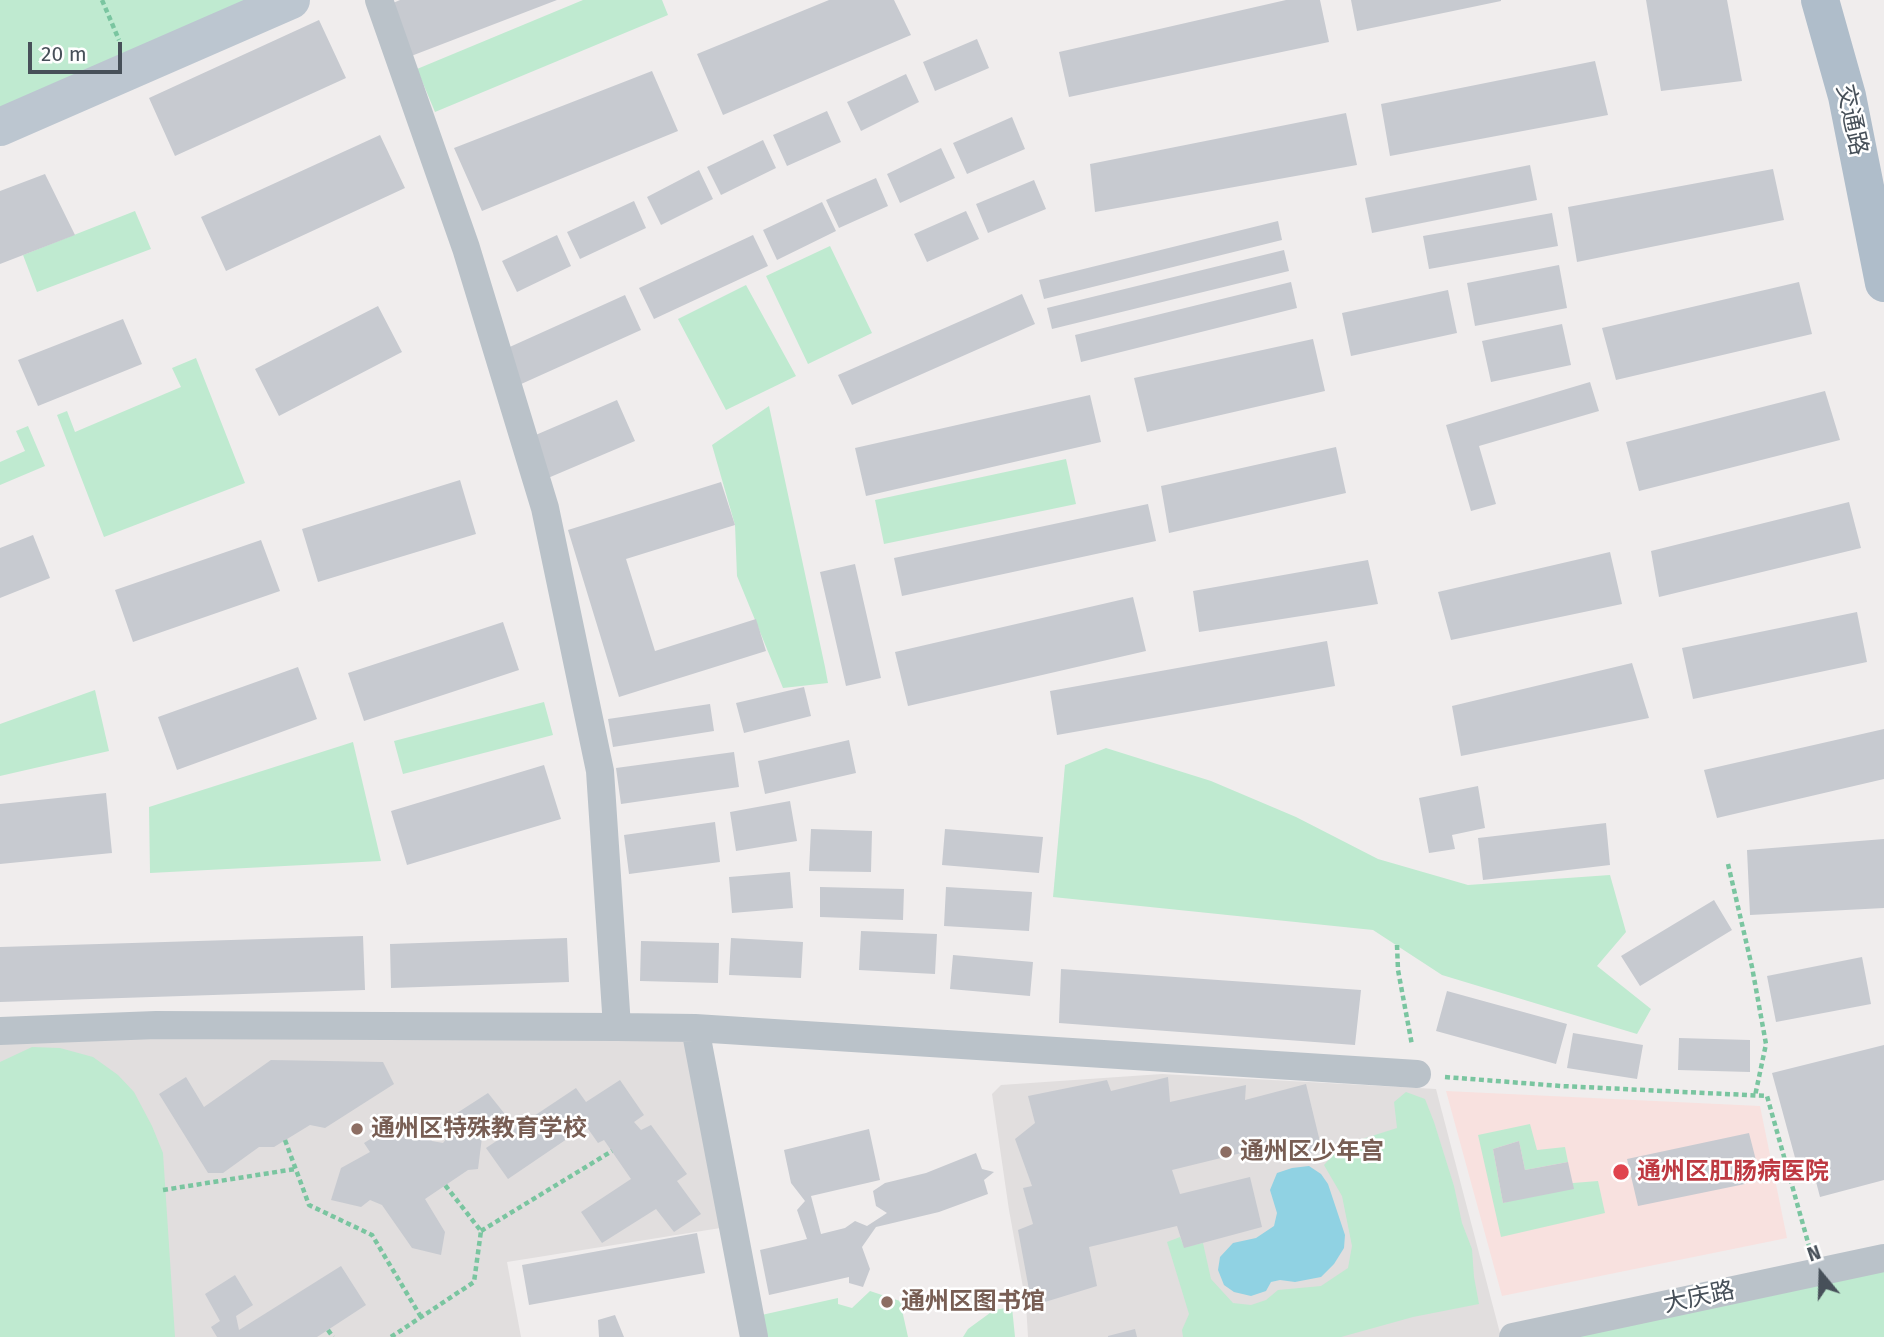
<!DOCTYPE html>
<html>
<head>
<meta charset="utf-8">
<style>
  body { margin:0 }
  #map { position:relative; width:1884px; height:1337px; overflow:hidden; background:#f0eded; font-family:"Fira Sans",sans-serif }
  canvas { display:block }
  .north { position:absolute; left:1786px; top:1239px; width:70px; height:70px; -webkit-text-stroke:5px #fff; paint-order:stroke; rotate:341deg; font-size:19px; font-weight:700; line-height:28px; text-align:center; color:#475059 }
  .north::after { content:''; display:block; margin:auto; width:24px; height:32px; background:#475059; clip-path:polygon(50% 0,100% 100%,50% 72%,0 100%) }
  .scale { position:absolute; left:28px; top:42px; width:94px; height:32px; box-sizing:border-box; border:4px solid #475059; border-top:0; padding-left:9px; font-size:21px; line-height:24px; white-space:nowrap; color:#475059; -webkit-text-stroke:5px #fff; paint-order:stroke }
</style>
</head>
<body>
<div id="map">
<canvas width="1884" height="1337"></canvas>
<div class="north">N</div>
<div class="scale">20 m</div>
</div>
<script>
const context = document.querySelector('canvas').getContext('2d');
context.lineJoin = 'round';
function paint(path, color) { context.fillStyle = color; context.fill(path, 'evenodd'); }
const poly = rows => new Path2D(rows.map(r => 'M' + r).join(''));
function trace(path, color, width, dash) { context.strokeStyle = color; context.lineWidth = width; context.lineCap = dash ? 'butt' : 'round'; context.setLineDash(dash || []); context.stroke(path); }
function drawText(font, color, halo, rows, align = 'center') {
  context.font = font + ' "Fira Sans","Noto Sans SC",sans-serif'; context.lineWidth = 5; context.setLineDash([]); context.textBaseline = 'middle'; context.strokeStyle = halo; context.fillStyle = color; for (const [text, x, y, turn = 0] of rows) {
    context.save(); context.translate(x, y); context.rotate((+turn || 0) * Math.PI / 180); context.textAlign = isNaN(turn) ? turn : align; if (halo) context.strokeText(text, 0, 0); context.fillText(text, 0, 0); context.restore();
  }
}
const education = poly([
  [695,1028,733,1226,507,1262,521,1337,0,1337,0,1031],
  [1162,1074,1436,1089,1501,1337,1028,1337,1026,1304,1009,1210,992,1094,1001,1085]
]);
const medical = poly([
  [1446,1091,1760,1106,1787,1238,1502,1296]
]);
const green = poly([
  [0,0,273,0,0,115],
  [583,0,662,0,668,15,435,112,417,69],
  [135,211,151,249,37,292,23,255],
  [830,246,872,333,808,364,766,276],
  [746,285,796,376,726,410,678,319],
  [196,358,245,483,104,537,57,415,67,411,75,432,181,387,172,368],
  [769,406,825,667,828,683,783,688,737,576,735,525,712,445],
  [28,426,45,466,0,485,0,462,25,451,16,431],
  [1066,459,1076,504,884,544,875,500],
  [95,690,109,751,0,776,0,724],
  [544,702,553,735,403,774,394,741],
  [353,742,381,861,150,873,149,807],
  [1106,748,1211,781,1296,817,1378,859,1468,885,1610,875,1626,932,1597,966,1651,1009,1637,1034,1442,975,1373,930,1053,897,1065,765],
  [32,1047,60,1048,93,1057,118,1075,134,1092,152,1126,163,1153,175,1337,0,1337,0,1062],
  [1406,1092,1425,1099,1434,1122,1454,1186,1462,1223,1472,1249,1474,1277,1479,1304,1413,1317,1341,1337,1183,1337,1182,1330,1189,1314,1167,1242,1180,1237,1184,1247,1203,1243,1211,1279,1233,1303,1251,1305,1266,1300,1278,1290,1321,1286,1348,1268,1352,1246,1342,1196,1324,1165,1334,1154,1356,1141,1397,1128,1394,1102],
  [1530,1124,1537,1150,1565,1147,1568,1162,1525,1170,1519,1141,1493,1149,1503,1203,1573,1183,1598,1181,1605,1213,1501,1237,1478,1135],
  [1884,1256,1884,1337,1504,1337],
  [870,1291,900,1301,908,1337,761,1337,757,1316,838,1298,838,1304,852,1308],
  [1012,1307,1015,1337,963,1337,968,1329,994,1310]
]);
const water = poly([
  [1309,1166,1321,1174,1328,1184,1345,1235,1344,1248,1334,1264,1321,1277,1295,1282,1280,1280,1271,1282,1266,1291,1251,1296,1234,1292,1224,1285,1218,1270,1220,1257,1233,1243,1256,1238,1274,1226,1277,1213,1270,1190,1277,1173,1292,1168]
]);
const building = poly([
  [400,0,557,0,406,58,386,6],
  [829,0,894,0,911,35,723,115,697,54],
  [1286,0,1320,0,1329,42,1069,97,1059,52],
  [1351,0,1501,0,1501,1,1357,31],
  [1646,0,1727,0,1742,81,1661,91],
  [319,20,346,78,175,156,149,98],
  [977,39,989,68,935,91,923,62],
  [1595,61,1608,115,1390,156,1381,104],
  [652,71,678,131,482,211,454,148],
  [906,74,919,102,861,131,847,102],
  [827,111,841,142,787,166,773,135],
  [1346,113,1357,165,1095,212,1090,164],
  [1012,117,1025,149,967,174,953,143],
  [380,135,405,188,226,271,201,217],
  [763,140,776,168,721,195,707,167],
  [941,148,955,178,900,203,887,174],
  [1530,165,1537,200,1372,233,1365,198],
  [1773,169,1784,220,1577,262,1568,207],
  [699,170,713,199,661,225,647,197],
  [45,174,75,235,0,264,0,191],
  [876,178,888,206,839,228,826,200],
  [1034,180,1046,209,988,233,976,204],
  [634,201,646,228,580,259,567,232],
  [822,202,836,231,777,260,763,230],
  [966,211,979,239,927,262,914,234],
  [1552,213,1558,246,1429,269,1423,236],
  [1278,221,1282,240,1044,299,1039,280],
  [557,235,571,266,517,292,502,261],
  [753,235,768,266,654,319,639,288],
  [1284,250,1289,271,1052,329,1047,308],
  [1559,265,1567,308,1475,326,1467,283],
  [1291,282,1297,308,1081,362,1075,335],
  [1799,282,1812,334,1616,380,1602,328],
  [1448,290,1457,333,1351,356,1342,313],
  [1022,294,1035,324,852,405,838,375],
  [625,295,641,330,519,385,503,350],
  [378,306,402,352,279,416,255,369],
  [123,319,142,364,38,406,18,360],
  [1562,324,1571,365,1491,382,1482,341],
  [1313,339,1325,391,1147,432,1134,378],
  [1590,382,1599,411,1479,446,1496,504,1471,511,1446,425],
  [1825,391,1840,440,1639,491,1626,442],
  [1090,395,1101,442,866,496,855,448],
  [617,400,635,441,548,478,531,437],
  [1336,447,1346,493,1169,533,1161,486],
  [460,480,476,534,318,582,302,529],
  [721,482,735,525,626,559,655,651,756,619,766,651,619,697,568,530],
  [1849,502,1861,548,1659,597,1651,551],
  [1148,504,1156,541,902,596,894,558],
  [33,535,50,578,0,598,0,548],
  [261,540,280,591,133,642,115,590],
  [1610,552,1622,604,1451,640,1438,592],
  [1368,560,1378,604,1199,632,1193,591],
  [855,564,881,678,846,686,820,572],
  [1133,597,1146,651,908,706,895,652],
  [1857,612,1867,662,1693,699,1682,648],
  [503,622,519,670,364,721,348,673],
  [1327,641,1335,686,1057,735,1050,691],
  [1632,663,1649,718,1461,756,1452,706],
  [298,667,317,719,177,770,158,717],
  [804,687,811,716,744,733,736,703],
  [710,704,714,731,613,747,608,719],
  [1884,729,1884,779,1717,818,1704,770],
  [849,740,856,773,765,794,758,761],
  [734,752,739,787,621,804,616,768],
  [544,765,561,819,407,865,391,811],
  [1478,786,1485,828,1452,835,1455,849,1429,853,1419,798],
  [106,793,112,853,0,864,0,804],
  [790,801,797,841,736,851,730,812],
  [715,822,720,862,629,874,624,835],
  [1606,823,1610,865,1483,880,1478,838],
  [811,829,872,831,871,872,809,871],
  [945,829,1043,837,1039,873,942,865],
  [1884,839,1884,908,1750,915,1747,850],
  [790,872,793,908,732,913,729,877],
  [820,887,904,889,903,920,820,917],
  [946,887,1032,892,1029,931,944,926],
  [1714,900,1732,930,1640,986,1621,956],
  [861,931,937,934,935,974,859,970],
  [363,936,365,990,0,1002,0,947],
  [567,938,569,982,391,988,390,944],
  [731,938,803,942,801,978,729,975],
  [641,941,719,943,718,983,640,981],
  [953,955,1033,962,1030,996,950,989],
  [1862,957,1871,1004,1776,1022,1767,976],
  [1061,969,1361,990,1355,1045,1059,1023],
  [1447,991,1567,1024,1556,1064,1436,1031],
  [1573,1033,1643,1045,1637,1079,1567,1068],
  [1679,1038,1750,1040,1750,1072,1678,1070],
  [1884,1045,1884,1180,1820,1197,1814,1174,1800,1176,1772,1073],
  [271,1060,383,1062,394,1084,325,1128,310,1125,274,1147,259,1147,223,1173,208,1173,159,1094,186,1077,204,1107],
  [1168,1077,1170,1102,1246,1085,1245,1100,1306,1084,1322,1150,1281,1163,1274,1145,1172,1170,1180,1194,1250,1177,1262,1227,1184,1248,1177,1226,1089,1247,1097,1286,1032,1306,1018,1230,1033,1224,1023,1188,1032,1186,1015,1139,1035,1123,1028,1096,1107,1080,1111,1091],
  [620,1080,644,1115,634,1122,641,1130,651,1125,687,1174,677,1181,701,1214,674,1232,656,1209,602,1243,581,1212,631,1179,604,1140,598,1143,586,1126,508,1179,486,1148,576,1088,586,1102],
  [488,1093,508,1118,482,1137,478,1169,468,1170,425,1199,445,1232,441,1255,412,1248,382,1205,370,1200,361,1207,331,1200,341,1168,370,1152,364,1143,401,1120,406,1130,420,1122,432,1141,443,1143,451,1133,471,1135,457,1113],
  [869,1129,880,1180,811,1196,821,1234,845,1228,855,1221,867,1226,887,1213,876,1206,873,1191,885,1183,926,1173,976,1153,982,1169,994,1172,984,1180,988,1194,939,1212,876,1227,862,1247,870,1269,863,1287,849,1283,849,1277,769,1295,760,1250,807,1239,797,1210,805,1201,791,1183,784,1150],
  [1749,1133,1759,1172,1742,1174,1745,1184,1638,1206,1627,1159],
  [1519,1141,1525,1170,1568,1162,1574,1189,1503,1203,1493,1149],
  [697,1233,705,1273,529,1305,522,1265],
  [341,1266,366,1305,317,1337,217,1337,211,1327,220,1321,205,1294,235,1275,253,1305,236,1316,239,1330],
  [615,1315,624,1337,599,1337,598,1320],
  [1135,1329,1137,1337,1108,1337,1108,1336]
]);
const path = poly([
  [102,0,119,40],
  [1728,864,1752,967,1766,1044,1755,1096],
  [1397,945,1398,970,1412,1045],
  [1445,1077,1561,1086,1767,1096,1809,1246],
  [285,1140,309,1205,372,1235,421,1317],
  [163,1190,295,1169],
  [481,1231,612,1151],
  [328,1330,333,1337],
  [391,1337,474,1282,481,1231,445,1185]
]);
const street = poly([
  [379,0,466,248,545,508,600,771,617,1027,695,1028,754,1337],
  [695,1028,1417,1074],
  [0,1031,156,1025,617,1027],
  [1513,1337,1884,1258]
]);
const secondary = poly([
  [0,127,291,0]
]);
const primary = poly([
  [1820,0,1847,96,1884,283]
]);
const markers = [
  [357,1129,7,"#8d6e63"],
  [1226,1152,7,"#8d6e63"],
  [1621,1172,9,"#e0444e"],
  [887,1302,7,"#8d6e63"]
];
const streetNames = [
  ["交通路",1851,120,78],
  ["大庆路",1699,1298,-12]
];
const educationNames = [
  ["通州区特殊教育学校",371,1129],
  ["通州区少年宫",1240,1152],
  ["通州区图书馆",901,1302]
];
const healthNames = [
  ["通州区肛肠病医院",1637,1172]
];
paint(education, '#e1dede');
paint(medical, '#f8e1df');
paint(green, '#bfead0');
paint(water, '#90d2e3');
paint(building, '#c7cad0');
trace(path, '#7ac5a0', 4.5, [5, 3.5]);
trace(street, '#bac2c9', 28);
trace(secondary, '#bcc6d0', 38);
trace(primary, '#afbdca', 38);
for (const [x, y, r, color] of markers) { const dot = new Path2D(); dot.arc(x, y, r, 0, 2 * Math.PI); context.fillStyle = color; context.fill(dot); trace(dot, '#fff', 2.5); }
drawText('24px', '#475059', '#fff', streetNames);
drawText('bold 24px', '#785e54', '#fff', educationNames, 'left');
drawText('bold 24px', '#be3a42', '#fff', healthNames, 'left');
</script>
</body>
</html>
